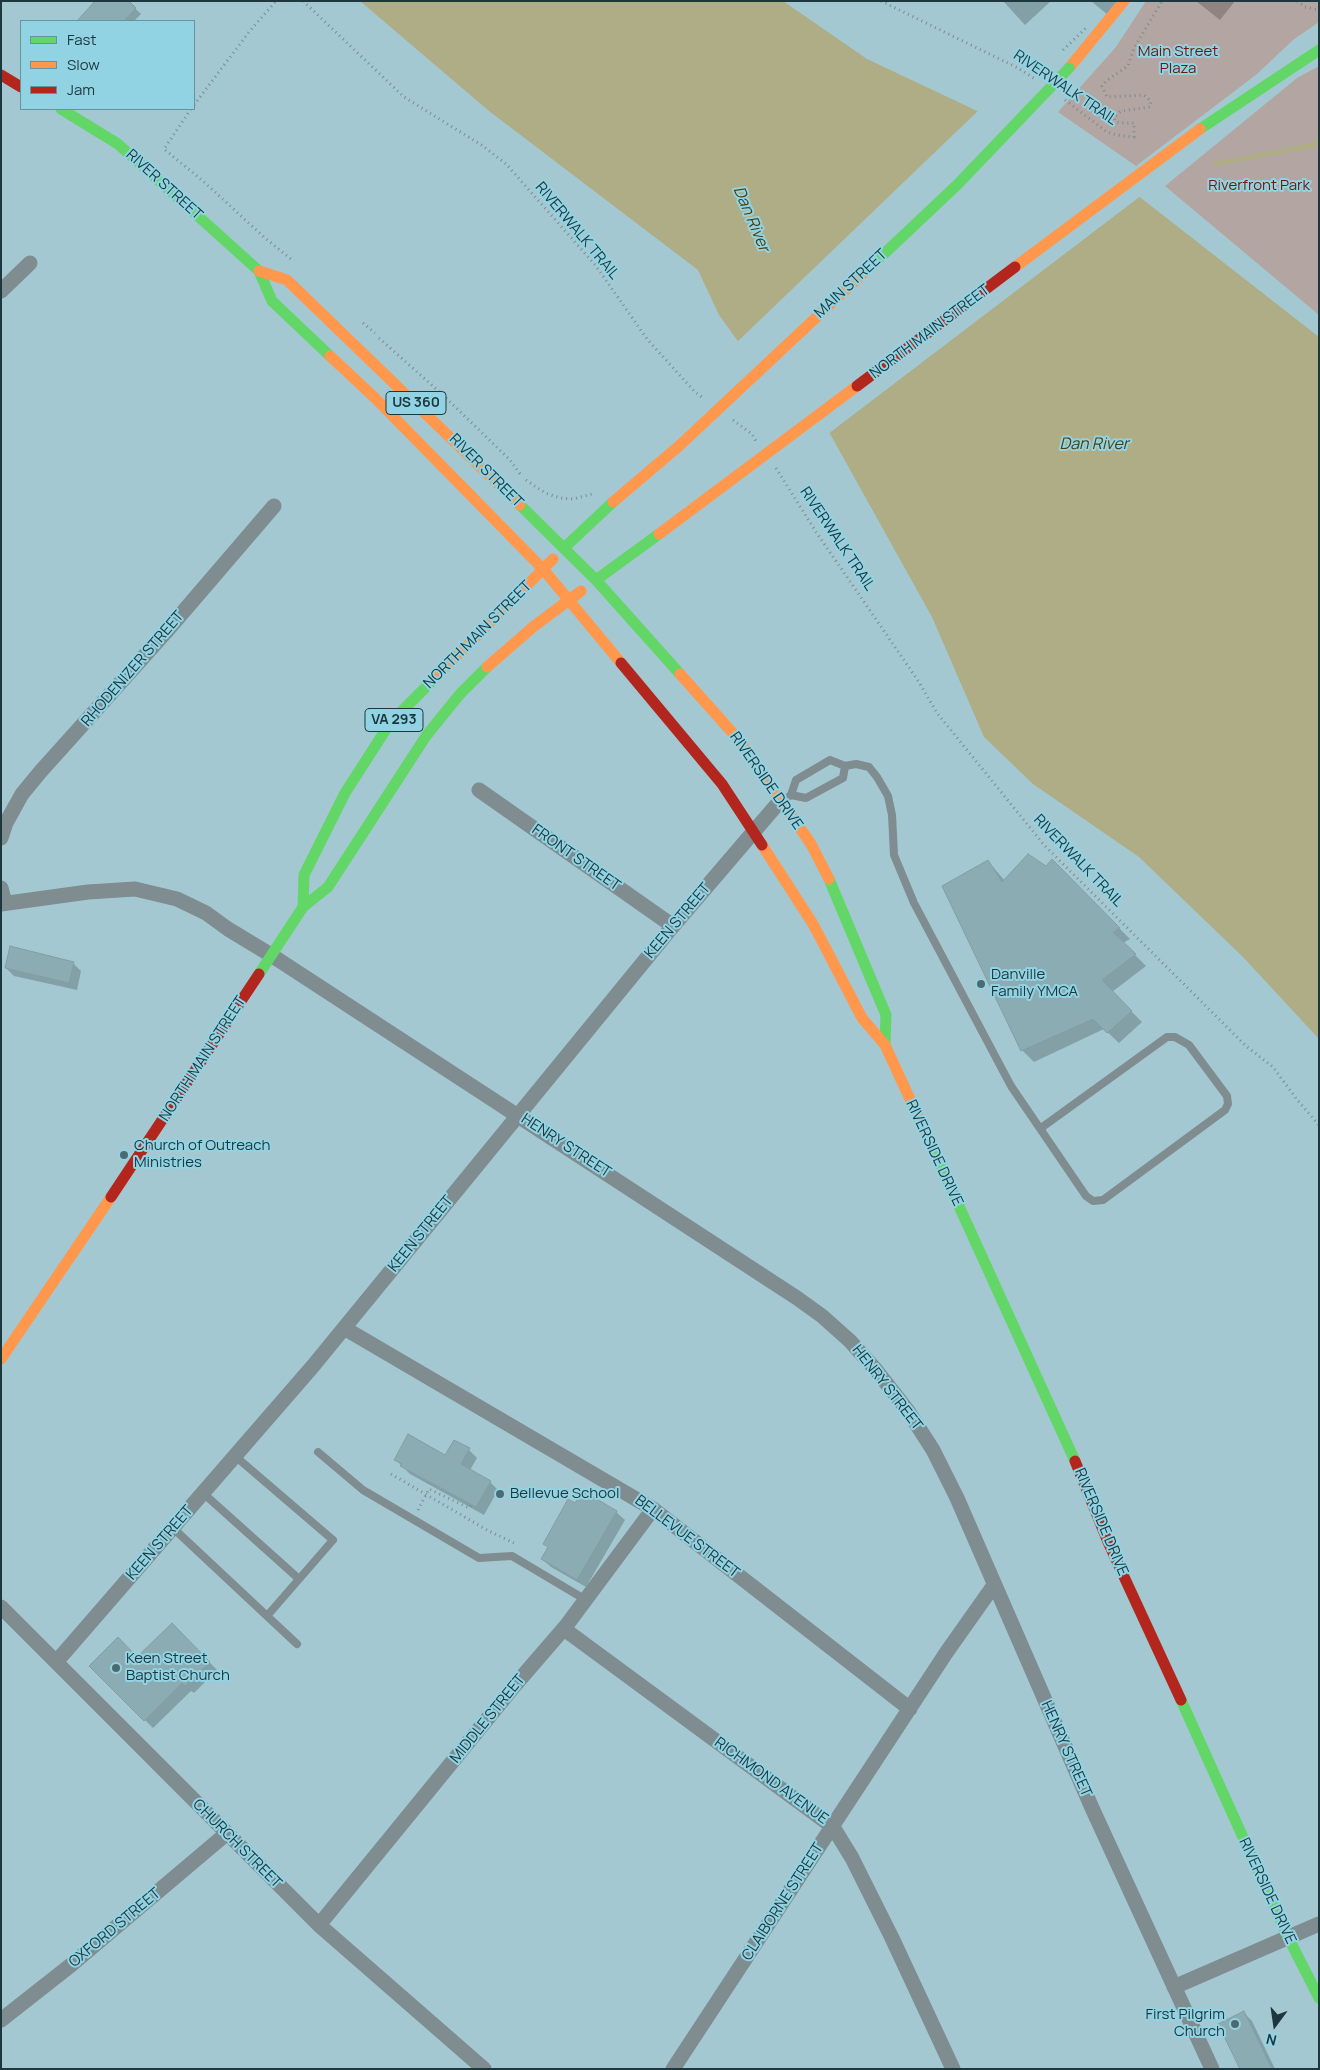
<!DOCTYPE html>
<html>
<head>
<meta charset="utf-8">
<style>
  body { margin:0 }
  #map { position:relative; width:1320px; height:2070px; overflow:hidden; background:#a4c8d1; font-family:Manrope,sans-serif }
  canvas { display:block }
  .frame { position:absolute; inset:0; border:2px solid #1c373d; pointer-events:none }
  .legend { position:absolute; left:20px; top:20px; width:175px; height:90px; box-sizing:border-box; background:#92d3e3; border:1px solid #6395a1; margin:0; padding:6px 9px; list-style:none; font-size:15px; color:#1c373d }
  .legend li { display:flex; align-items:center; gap:10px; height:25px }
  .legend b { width:25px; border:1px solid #6395a1 }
  .north { position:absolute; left:1250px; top:2000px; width:50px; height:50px; -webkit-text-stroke:4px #92d3e3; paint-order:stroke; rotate:194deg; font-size:14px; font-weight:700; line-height:20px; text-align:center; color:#1c373d }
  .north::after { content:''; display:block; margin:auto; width:18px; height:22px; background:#1c373d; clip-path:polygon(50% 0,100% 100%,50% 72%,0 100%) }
</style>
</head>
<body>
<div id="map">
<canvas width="1320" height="2070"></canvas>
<div class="frame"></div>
<ul class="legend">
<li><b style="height:6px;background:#63d668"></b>Fast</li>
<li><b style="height:6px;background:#ff974d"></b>Slow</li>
<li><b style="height:6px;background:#b3261e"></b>Jam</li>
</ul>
<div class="north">N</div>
</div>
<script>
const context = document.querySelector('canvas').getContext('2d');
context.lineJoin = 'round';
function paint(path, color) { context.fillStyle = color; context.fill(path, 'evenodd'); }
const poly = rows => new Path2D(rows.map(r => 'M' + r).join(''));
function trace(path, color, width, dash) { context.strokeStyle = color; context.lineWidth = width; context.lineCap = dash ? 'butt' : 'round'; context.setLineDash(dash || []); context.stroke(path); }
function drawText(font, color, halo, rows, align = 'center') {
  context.font = font + ' Manrope,sans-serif'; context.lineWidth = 4; context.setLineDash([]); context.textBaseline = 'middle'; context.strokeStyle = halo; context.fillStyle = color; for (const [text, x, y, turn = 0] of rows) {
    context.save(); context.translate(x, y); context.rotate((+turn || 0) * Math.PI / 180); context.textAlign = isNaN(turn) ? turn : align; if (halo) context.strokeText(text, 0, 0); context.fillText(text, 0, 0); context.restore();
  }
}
const green = poly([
  [1146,1,1319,1,1319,22,1293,40,1257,74,1136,166,1058,112,1116,47],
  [1319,66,1319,315,1165,186,1297,78]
]);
const water = poly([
  [360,1,783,1,867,59,1045,143,1091,159,1319,337,1319,1039,1243,957,1139,857,1033,784,984,737,932,617,829,432,772,388,719,315,698,270,489,111]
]);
const pier = poly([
  [980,109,1046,140,1092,157,1142,195,828,434,771,390,736,343]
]);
const shadow = poly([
  [97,1,127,1,141,14,134,21,78,21],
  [1003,1,1051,1,1025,25],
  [1091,1,1119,1,1108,15],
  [1196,1,1235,1,1220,20],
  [988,861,1005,881,1046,868,1052,861,1130,939,1123,943,1146,966,1112,992,1142,1022,1119,1043,1104,1029,1034,1062,1023,1051,943,887],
  [73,963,81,971,77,990,14,976,6,968],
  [469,1450,477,1458,470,1470,490,1482,498,1490,484,1515,410,1474,396,1460,446,1457],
  [583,1493,616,1512,625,1520,586,1587,551,1567,542,1559],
  [172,1624,217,1670,194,1693,191,1691,153,1728,91,1666,137,1658],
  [1244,2013,1252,2021,1275,2069,1242,2069]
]);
const stream = poly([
  [1215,164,1314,145,1319,138]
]);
const building = poly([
  [95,1,129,1,136,8,124,21,77,21,95,1],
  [1028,854,1046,866,1052,859,1120,928,1113,932,1136,954,1102,980,1132,1011,1107,1033,1093,1019,1021,1051,942,886,988,860,1002,882,1028,854],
  [10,946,74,962,69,983,5,968,10,946],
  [408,1434,445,1455,454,1440,470,1448,461,1464,491,1481,476,1507,400,1466,402,1464,394,1460,408,1434],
  [583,1491,617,1511,577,1580,541,1559,548,1547,543,1544,568,1499,575,1503,583,1491],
  [172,1623,210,1662,185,1686,182,1683,144,1721,89,1666,118,1637,137,1657,172,1623],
  [1244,2011,1272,2069,1240,2069,1218,2024,1244,2011]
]);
const path = poly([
  [303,1,404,97,483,146,506,164,596,266,647,339,694,391,704,399],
  [881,1,1018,68,1035,79],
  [1297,1,1305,7,1319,10],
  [1065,100,1107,132,1117,135,1134,137,1134,123,1120,123,1115,121,1114,117,1121,111,1150,107,1151,101,1144,95,1107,97,1102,86,1106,81,1128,66,1134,48,1162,1],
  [194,105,249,32,276,1],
  [191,109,164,149,203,181,265,238,291,259],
  [363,323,375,333],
  [379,338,444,396,510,460,520,474],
  [733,420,752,434,756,441],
  [776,468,816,532,917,679,937,713,1044,845,1246,1046,1273,1067,1298,1101,1319,1125],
  [526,480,545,493,560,498,573,499,592,494],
  [391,1474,487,1530,516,1544],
  [418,1510,429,1489,469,1508,471,1505]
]);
const lane = poly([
  [791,795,796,780,830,760,845,766,856,764,869,767,877,777,888,796,892,815,894,855,914,903,1011,1086,1086,1196,1093,1201,1103,1200,1225,1110,1228,1104,1227,1096,1189,1045,1175,1037,1167,1037,1041,1128],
  [788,797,791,795,806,798,843,778,845,766],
  [318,1452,363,1490,479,1558,512,1556,586,1600],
  [203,1493,299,1579],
  [173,1528,267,1616,333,1540,235,1456],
  [267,1616,297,1644]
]);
const street = poly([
  [1,291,30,263],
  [479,790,673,926],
  [1,838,6,823,22,794,41,771,165,633,274,506],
  [1,888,5,903],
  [1,904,88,892,135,889,177,899,206,913,228,929,271,955,797,1298,822,1316,850,1341,876,1370,908,1411,933,1450,957,1498,1092,1808,1212,2069],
  [344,1328,653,1509,910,1709],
  [1,1607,319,1925,484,2069],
  [564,1629,833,1827,852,1858,892,1938,953,2069],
  [57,1661,313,1366,673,926,780,801],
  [319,1925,515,1685,566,1626,653,1509],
  [1174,1987,1319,1924],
  [1,2020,71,1965,226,1834],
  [673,2069,946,1653,994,1585]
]);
const fast = poly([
  [61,109,118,144,259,271,272,301,330,356],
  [1200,129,1319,50],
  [520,505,596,580,680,674],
  [564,548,613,502],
  [596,580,659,534],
  [829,879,886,1015,885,1045],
  [303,907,304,875,345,793,390,723,437,676],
  [259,974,303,907,328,887,426,736,460,694,487,667],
  [928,1138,1075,1461],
  [1181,1700,1288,1937,1319,1998]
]);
const slow = poly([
  [1069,68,1124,1],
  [259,271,287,280,520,505],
  [330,356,375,398,543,569,621,663],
  [487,667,533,627,581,591],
  [680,674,739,740,811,844,829,879],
  [437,676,553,559],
  [762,845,813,924,862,1018,885,1045,928,1138],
  [1,1359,111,1197]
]);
const jam = poly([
  [1,75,21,87],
  [621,663,722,784,762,845],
  [111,1197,259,974],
  [1075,1461,1108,1542,1181,1700]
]);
const pathBridge = poly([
  [1063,50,1086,28]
]);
const fastBridge = poly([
  [869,268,957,185,1069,68]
]);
const slowBridge = poly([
  [1015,267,1200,129],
  [613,502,679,446,869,268],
  [659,534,857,386]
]);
const jamBridge = poly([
  [857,386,1015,267]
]);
const markers = [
  [981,984,5,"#4c6a71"],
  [124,1155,5,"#4c6a71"],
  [500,1494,5,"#4c6a71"],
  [116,1668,5,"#4c6a71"],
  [1235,2024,5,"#4c6a71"]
];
const shields = [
  [416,403,60],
  [394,720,58]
];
const shieldNames = [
  ["US 360",416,403],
  ["VA 293",394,720]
];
const parkNames = [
  ["Main Street",1178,52],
  ["Plaza",1178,69],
  ["Riverfront Park",1259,186]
];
const streetNames = [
  ["RIVERWALK TRAIL",1065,88,34],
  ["RIVER STREET",164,185,42],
  ["RIVERWALK TRAIL",577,231,50],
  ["MAIN STREET",851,284,-43],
  ["NORTH MAIN STREET",930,332,-37],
  ["RIVER STREET",486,471,45],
  ["RIVERWALK TRAIL",837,539,56],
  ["NORTH MAIN STREET",478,635,-45],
  ["RHODENIZER STREET",133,669,-49],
  ["RIVERSIDE DRIVE",766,781,55],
  ["FRONT STREET",576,858,35],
  ["RIVERWALK TRAIL",1078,861,46],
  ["KEEN STREET",678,921,-50],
  ["NORTH MAIN STREET",203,1059,-57],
  ["HENRY STREET",566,1146,33],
  ["RIVERSIDE DRIVE",934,1153,65],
  ["KEEN STREET",421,1234,-51],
  ["HENRY STREET",887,1388,52],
  ["RIVERSIDE DRIVE",1101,1522,67],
  ["BELLEVUE STREET",687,1537,37],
  ["KEEN STREET",160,1543,-49],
  ["MIDDLE STREET",488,1719,-51],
  ["HENRY STREET",1066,1749,66],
  ["RICHMOND AVENUE",771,1781,36],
  ["CHURCH STREET",237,1844,45],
  ["RIVERSIDE DRIVE",1267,1891,65],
  ["CLAIBORNE STREET",783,1902,-57],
  ["OXFORD STREET",115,1928,-40]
];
const poiNames = [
  ["Danville",991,975],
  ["Family YMCA",991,992],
  ["Church of Outreach",134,1146],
  ["Ministries",134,1163],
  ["Bellevue School",510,1494],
  ["Keen Street",126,1659],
  ["Baptist Church",126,1676],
  ["First Pilgrim",1225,2015,"right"],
  ["Church",1225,2032,"right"]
];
const waterNames = [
  ["Dan River",751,219,67],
  ["Dan River",1094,445]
];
paint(green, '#b3a5a2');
paint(water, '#aead85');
paint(pier, '#a4c8d1');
paint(shadow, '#0003');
trace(stream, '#aead85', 5);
paint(building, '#8cacb3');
trace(building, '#819ea4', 1);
trace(path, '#7c8c8f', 3, [1, 4]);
trace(lane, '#7f8c90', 8);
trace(street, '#7f8c90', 15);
trace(fast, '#63d668', 11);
trace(slow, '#ff974d', 11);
trace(jam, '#b3261e', 11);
trace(pathBridge, '#7c8c8f', 3, [1, 4]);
trace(fastBridge, '#63d668', 11);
trace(slowBridge, '#ff974d', 11);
trace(jamBridge, '#b3261e', 11);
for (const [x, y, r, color] of markers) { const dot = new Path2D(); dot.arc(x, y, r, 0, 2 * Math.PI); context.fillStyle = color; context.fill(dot); trace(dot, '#92d3e3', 2); }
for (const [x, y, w] of shields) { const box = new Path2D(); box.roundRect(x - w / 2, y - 11.5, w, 23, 4); context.fillStyle = '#92d3e3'; context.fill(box); trace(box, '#1c373d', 1); }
drawText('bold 14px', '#1c373d', null, shieldNames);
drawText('15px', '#691b0a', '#92d3e3', parkNames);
drawText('15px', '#1c373d', '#92d3e3', streetNames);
drawText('15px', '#1c373d', '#92d3e3', poiNames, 'left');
drawText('italic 16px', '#4b3e0c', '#92d3e3', waterNames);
</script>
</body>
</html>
